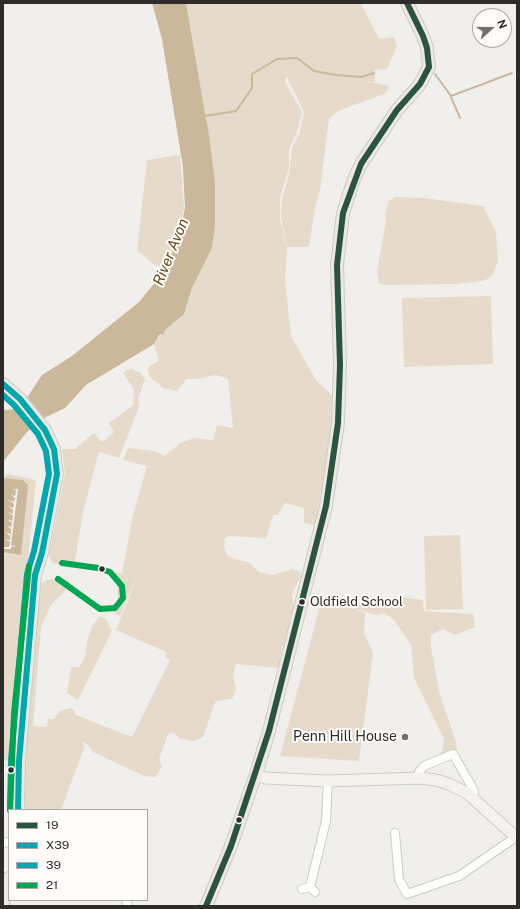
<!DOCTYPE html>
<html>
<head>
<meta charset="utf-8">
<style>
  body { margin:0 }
  #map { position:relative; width:520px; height:909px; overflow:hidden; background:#f1efec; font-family:"Public Sans",sans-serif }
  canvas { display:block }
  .frame { position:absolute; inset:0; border:4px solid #2d2c2a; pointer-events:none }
  .legend { position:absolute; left:8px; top:809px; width:140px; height:92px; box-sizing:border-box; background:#fffdfb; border:1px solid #aba9a7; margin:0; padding:5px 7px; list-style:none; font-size:12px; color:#2d2c2a }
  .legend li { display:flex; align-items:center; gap:8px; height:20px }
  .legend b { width:20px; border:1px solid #aba9a7 }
  .north { position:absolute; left:472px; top:8px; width:40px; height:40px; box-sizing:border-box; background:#fffdfb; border:1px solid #aba9a7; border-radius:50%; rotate:69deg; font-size:11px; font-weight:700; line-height:16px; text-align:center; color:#2d2c2a }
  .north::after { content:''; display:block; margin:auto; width:14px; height:18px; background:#72706e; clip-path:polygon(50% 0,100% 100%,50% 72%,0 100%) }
</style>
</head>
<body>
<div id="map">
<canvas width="520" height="909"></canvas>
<div class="frame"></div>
<ul class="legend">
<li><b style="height:5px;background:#2b5341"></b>19</li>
<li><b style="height:5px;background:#00a8ad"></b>X39</li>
<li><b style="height:5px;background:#00a8ad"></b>39</li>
<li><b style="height:5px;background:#00a651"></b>21</li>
</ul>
<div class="north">N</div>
</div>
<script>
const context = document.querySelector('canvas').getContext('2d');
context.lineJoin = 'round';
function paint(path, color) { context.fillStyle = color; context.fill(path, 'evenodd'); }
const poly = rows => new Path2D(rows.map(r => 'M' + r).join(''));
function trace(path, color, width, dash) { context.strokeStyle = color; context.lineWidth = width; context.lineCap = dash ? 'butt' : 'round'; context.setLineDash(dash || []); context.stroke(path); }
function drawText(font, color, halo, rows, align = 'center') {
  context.font = font + ' "Public Sans",sans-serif'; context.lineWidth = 4; context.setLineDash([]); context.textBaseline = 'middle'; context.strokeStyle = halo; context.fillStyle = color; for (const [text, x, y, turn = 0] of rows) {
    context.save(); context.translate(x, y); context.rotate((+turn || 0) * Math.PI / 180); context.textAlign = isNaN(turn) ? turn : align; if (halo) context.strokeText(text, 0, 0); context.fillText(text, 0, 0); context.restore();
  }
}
const green = poly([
  [186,3,361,3,379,39,394,37,397,46,387,69,375,70,375,82,366,81,388,86,389,88,384,94,338,111,329,119,320,191,315,208,309,247,287,247,281,218,282,199,289,174,292,148,300,132,304,111,286,76,285,82,302,112,298,129,289,150,289,168,280,198,280,220,287,248,285,280,291,336,316,380,332,395,331,435,315,525,304,523,304,508,285,503,278,515,273,515,266,538,229,536,225,538,224,547,227,555,234,559,248,562,259,572,273,575,292,569,299,571,301,575,292,594,294,608,293,618,283,645,278,668,236,664,233,675,236,689,232,699,217,701,215,703,203,737,193,741,179,738,174,733,168,734,159,760,162,767,155,777,144,776,93,752,88,745,84,743,81,742,85,746,61,810,24,810,27,726,35,620,42,583,47,580,61,578,68,580,71,585,51,605,41,627,33,726,47,727,48,719,54,719,60,711,70,708,73,709,76,715,132,737,170,660,165,657,166,652,116,630,140,569,120,616,107,609,116,602,118,596,116,573,122,573,133,515,147,466,123,460,128,448,154,451,165,456,180,443,194,438,213,440,217,425,233,428,228,379,216,375,197,379,187,379,177,391,163,388,149,376,148,368,159,360,154,344,165,330,184,314,192,288,212,248,215,227,215,181,208,127,206,120],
  [180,155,184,208,180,229,164,268,153,264,137,250,147,160],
  [395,197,424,198,483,206,496,232,498,261,493,274,488,279,481,281,457,284,384,285,379,283,377,271,386,221,385,215,389,201],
  [491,296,493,364,404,367,402,298],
  [132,369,141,373,145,380,138,399,139,407,119,458,99,452,83,512,74,567,52,563,49,555,65,474,62,449,75,449,94,433,102,442,114,432,109,423,133,405,134,390,123,373,126,370],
  [7,474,36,480,26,581,15,756,8,761,3,760,3,479],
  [460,535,463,609,426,610,424,536],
  [402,597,423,600,424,611,473,614,475,627,455,635,443,629,431,635,431,647,440,695,456,742,457,749,453,754,441,756,444,739,414,678,411,645,405,636,394,620,385,613,376,615,346,606,365,613,364,633,373,653,359,761,280,756,322,598,342,605,344,599,389,608],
  [100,616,106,619,112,631,78,700,67,693,71,667,79,667,85,657,87,642,92,626]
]);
const water = poly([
  [152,3,186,3,206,119,208,127,215,181,215,227,212,248,192,288,184,314,165,330,163,335,160,334,154,344,86,385,65,408,44,418,27,432,3,462,3,410,16,409,26,399,42,375,72,356,139,302,166,269,181,228,185,208,183,167,162,39],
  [3,478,23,480,28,485,21,555,3,552]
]);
const pier = poly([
  [11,489,18,489,11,545,16,546,11,547,11,549,3,549,3,547,9,547,10,542,5,539,10,540,10,536,5,532,11,534,11,529,7,526,11,527,12,523,7,519,12,521,13,516,8,512,13,514,13,510,8,506,13,508,14,504,9,500,14,502,15,498,10,494,15,496,16,490]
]);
const stream = poly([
  [435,74,451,96,512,73],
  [451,97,460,118],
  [205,116,236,111,252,88,252,74,277,59,297,58,314,71,336,75,362,77,374,73]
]);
const street = poly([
  [419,778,419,772,424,766,453,754,472,787,474,792,472,797],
  [395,833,399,879,407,894,459,876,516,837],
  [3,843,9,842],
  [310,887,326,821,328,781],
  [302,889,310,887,315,892],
  [126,900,128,906]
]);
const secondary = poly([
  [256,774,265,778,328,781,419,778,436,780,449,784,467,793,517,838]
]);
const primary = poly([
  [3,384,20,399,45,430,54,449,57,474,42,553,35,575,19,761,18,810],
  [3,904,9,878],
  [206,906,231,846,256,774,269,731,326,506,338,423,340,365,337,265,343,213,354,179,361,164,397,110,420,84,429,67,427,48,423,36,407,3]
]);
const bus1 = poly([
  [206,906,231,846,269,731,326,506,338,423,340,365,337,265,343,213,361,164,397,110,420,84,429,67,427,48,423,36,407,3]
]);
const bus2 = poly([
  [3,384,20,399,45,430,54,449,57,474,42,553,35,575,19,761,18,810]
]);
const bus3 = poly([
  [3,395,14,405,38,434,46,451,49,474,34,551,27,574,11,760,10,810]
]);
const bus4 = poly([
  [58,579,100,609,115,608,123,598,122,586,110,572,98,568,62,563],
  [10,810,14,713,29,566]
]);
const markers = [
  [102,569,3.5,"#2d2c2a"],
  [302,602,3.5,"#2d2c2a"],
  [405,737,4,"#72706e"],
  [11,770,3.5,"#2d2c2a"],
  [239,820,3.5,"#2d2c2a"]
];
const busNames = [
  ["Oldfield School",310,602]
];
const poiNames = [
  ["Penn Hill House",397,737]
];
const waterNames = [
  ["River Avon",171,252,-68]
];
paint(green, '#e6dbca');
paint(water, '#cbb89b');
paint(pier, '#f1efec');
trace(stream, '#cbb89b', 2);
trace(street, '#cccbc9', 10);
trace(secondary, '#cccbc9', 13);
trace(primary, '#cccbc9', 14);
trace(street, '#fdfdfc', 8);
trace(secondary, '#f5f2ee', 11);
trace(primary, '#eee9df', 12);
trace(bus1, '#2b5341', 6);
trace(bus2, '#00a8ad', 6);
trace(bus3, '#00a8ad', 6);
trace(bus4, '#00a651', 6);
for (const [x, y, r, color] of markers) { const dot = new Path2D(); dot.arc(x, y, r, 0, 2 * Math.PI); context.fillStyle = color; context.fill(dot); trace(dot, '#fffdfb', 1.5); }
drawText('13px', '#2d2c2a', '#fffdfb', busNames, 'left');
drawText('14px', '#2d2c2a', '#fffdfb', poiNames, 'right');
drawText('italic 15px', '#654918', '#fffdfb', waterNames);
</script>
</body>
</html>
